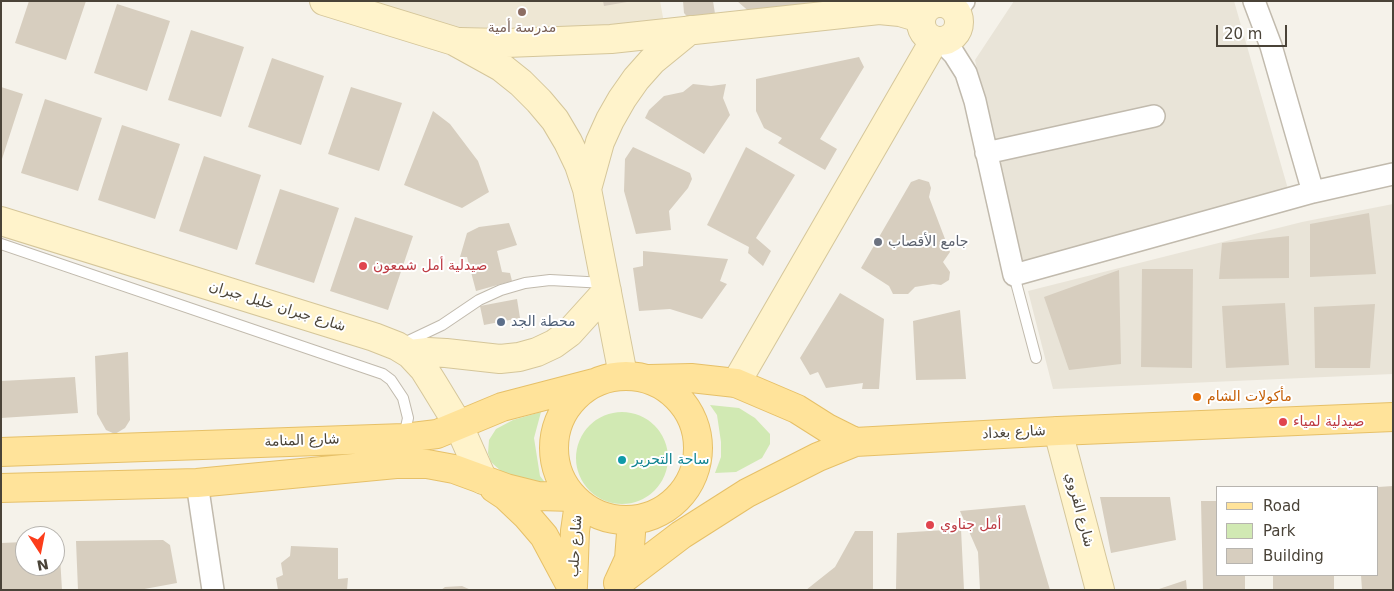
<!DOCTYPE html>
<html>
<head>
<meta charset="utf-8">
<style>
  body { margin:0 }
  #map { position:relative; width:1394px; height:591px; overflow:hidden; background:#f5f2ea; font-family:"DejaVu Sans",sans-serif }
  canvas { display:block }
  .frame { position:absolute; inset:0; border:2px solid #4a4338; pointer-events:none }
  .legend { position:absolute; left:1216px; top:486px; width:162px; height:90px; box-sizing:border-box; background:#fff; border:1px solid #b7b4af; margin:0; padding:6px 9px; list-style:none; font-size:15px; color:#4a4338 }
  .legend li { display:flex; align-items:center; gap:10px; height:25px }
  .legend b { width:25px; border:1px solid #b7b4af }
  .north { position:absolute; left:15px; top:526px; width:50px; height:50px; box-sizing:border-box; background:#fff; border:1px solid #b7b4af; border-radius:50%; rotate:169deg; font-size:14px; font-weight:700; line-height:20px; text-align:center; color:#4a4338 }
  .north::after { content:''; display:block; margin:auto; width:18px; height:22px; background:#fc3d1b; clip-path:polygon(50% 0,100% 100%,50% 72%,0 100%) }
  .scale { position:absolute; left:1216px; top:25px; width:71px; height:22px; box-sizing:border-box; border:2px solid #4a4338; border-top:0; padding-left:6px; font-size:15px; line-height:18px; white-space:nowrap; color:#4a4338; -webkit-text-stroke:4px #fff; paint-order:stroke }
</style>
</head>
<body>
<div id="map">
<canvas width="1394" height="591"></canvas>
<div class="frame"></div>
<ul class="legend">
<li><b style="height:6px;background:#ffe39a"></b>Road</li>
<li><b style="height:14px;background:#d1e9b3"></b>Park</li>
<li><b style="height:14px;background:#d7cebf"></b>Building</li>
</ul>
<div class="north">N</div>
<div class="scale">20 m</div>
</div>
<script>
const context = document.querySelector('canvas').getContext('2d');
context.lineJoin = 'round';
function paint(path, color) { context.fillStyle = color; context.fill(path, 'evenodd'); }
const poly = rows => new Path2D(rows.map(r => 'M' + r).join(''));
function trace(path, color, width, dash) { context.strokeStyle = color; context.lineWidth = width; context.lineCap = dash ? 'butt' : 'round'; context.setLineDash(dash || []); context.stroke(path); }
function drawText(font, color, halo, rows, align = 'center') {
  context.font = font + ' "DejaVu Sans","Noto Sans Arabic",sans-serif'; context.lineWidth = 4; context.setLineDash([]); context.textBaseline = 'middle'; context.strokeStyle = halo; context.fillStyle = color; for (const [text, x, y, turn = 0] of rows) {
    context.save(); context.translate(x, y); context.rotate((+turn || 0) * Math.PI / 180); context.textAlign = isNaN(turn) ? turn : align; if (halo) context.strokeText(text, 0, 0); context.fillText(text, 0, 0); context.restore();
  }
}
const residential = poly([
  [1014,1,1234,1,1290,196,1019,263,975,60],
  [1393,204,1393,374,1053,389,1028,291,1302,222]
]);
const education = poly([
  [336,1,660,1,664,23,604,29,445,27]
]);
const green = poly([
  [710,405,739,408,755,418,770,434,770,444,762,458,736,472,715,473,721,457,721,442,717,415],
  [541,412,534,438,540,476,547,485,518,481,502,472,491,462,488,453,489,440,496,429,513,420],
  '576 458a46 46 0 1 1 92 0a46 46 0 1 1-92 0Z'
]);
const building = poly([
  [29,1,86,1,66,60,15,43],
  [603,1,627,1,627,2,604,6],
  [683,1,713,1,716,20,694,24,684,13],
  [737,1,814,1,814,3,752,14],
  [117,4,170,21,147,91,94,73],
  [191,30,244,47,221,117,168,100],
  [859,57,864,67,820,139,837,149,825,170,778,143,782,138,764,128,756,111,756,79],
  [272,58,324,76,301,145,248,127],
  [693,84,711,86,726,84,723,98,730,115,704,154,645,118,649,110,664,96,683,92],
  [1,87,23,94,2,159,1,159],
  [351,87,402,103,379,171,328,154],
  [45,99,102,118,78,191,21,173],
  [433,111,450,124,478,161,489,192,462,208,404,185],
  [122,125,180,144,155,219,98,200],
  [633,147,690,173,692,179,688,188,669,211,671,230,636,234,624,191,625,159],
  [746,147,795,175,756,238,771,251,763,266,748,253,749,247,707,225],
  [204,156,261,175,237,250,179,231],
  [919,179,929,182,931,188,929,197,950,252,943,262,950,272,949,280,941,285,933,284,915,287,908,294,893,294,889,286,861,268,911,182],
  [280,189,339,208,314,283,255,264],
  [1369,213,1376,274,1310,277,1310,224],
  [355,217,413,236,388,310,330,291],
  [509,223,517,245,497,251,502,272,510,273,512,281,476,291,467,257,460,257,467,233,479,227],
  [1289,236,1289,278,1219,279,1222,243],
  [643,251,728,259,720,281,727,284,702,319,670,309,639,311,633,268,643,266],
  [1142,269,1193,269,1192,368,1141,367],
  [1119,270,1121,364,1069,370,1044,297],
  [840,293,884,319,879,389,862,389,863,383,826,388,818,372,810,375,800,358],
  [517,299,520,318,484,325,480,306],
  [1285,303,1289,365,1226,368,1222,306],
  [1375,304,1370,368,1315,368,1314,307],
  [960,310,966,379,916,380,913,321],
  [128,352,130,420,125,428,115,434,106,430,97,414,95,356],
  [75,377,78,413,1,418,1,381],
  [1393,486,1393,590,1362,590,1361,575,1378,575,1378,487],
  [1100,497,1170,497,1176,540,1111,553],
  [1201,501,1218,501,1218,575,1245,575,1245,590,1203,590],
  [1025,505,1050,590,980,590,978,552,960,511],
  [961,529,964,590,896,590,897,533],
  [855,531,873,531,873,590,806,590,835,567],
  [55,540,59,540,62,590,1,590,1,543,25,542,25,566,55,566],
  [163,540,170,545,177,583,139,590,78,590,76,541],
  [291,546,338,548,338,579,348,578,347,590,278,590,276,578,283,575,281,563,290,556],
  [1273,575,1334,575,1334,590,1273,590],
  [1186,580,1187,590,1159,590,1159,589],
  [462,586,471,590,441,590,445,587]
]);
const lane = poly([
  [1,244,383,374,391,380,403,398,408,418,404,436],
  [1014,275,1036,358],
  [402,344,442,325,479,300,501,290,525,283,550,280,605,283]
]);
const street = poly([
  [1254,1,1271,46,1313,192],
  [955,10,964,1],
  [941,41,954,54,966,73,975,101,1014,275,1313,192,1393,174],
  [986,153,1154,116],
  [197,483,213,590]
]);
const secondary = poly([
  [324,1,454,41,501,67,521,83,539,101,555,120,568,142,579,165,587,189,623,375],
  '921 22a19 19 0 1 1 38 0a19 19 0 1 1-38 0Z',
  [460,42,506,43,611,39,879,10,900,12,920,18],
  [587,189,600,142,610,120,622,99,636,79,652,61,690,30],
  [1,221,374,337,397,346,410,354,424,369,434,385,459,426,483,480],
  [410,354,428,352,446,353,500,359,519,357,537,352,554,344,569,333,607,291],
  [736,383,934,41],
  [1058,431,1100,590]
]);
const primary = poly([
  '554 448a72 72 0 1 1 144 0a72 72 0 1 1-144 0Z',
  [650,379,691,378,736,383,797,409,827,428,855,442,1058,431,1393,417],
  [1,452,404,438,437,434,502,407,594,383],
  [1,488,197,483,396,464,427,464,454,469,506,488,538,496,573,497],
  [494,488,506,496,526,515,544,536,573,590],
  [618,583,681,535,747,493,818,457,855,442],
  [618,583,629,559,631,533,629,520],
  [573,586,575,531,579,503]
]);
const markers = [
  [522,12,5,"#8d6e63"],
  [878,242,5,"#6b7280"],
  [363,266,5,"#e0444e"],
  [501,322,5,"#5c6f8a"],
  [1197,397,5,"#e8710a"],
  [1283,422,5,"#e0444e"],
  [622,460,5,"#0f9aa8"],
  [930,525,5,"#e0444e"]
];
const educationNames = [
  ["مدرسة أمية",522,28]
];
const worshipNames = [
  ["جامع الأقصاب",888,242]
];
const healthNames = [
  ["صيدلية أمل شمعون",373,266],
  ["صيدلية لمياء",1293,422],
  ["أمل جناوي",940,525]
];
const streetNames = [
  ["شارع جبران خليل جبران",277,307,17],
  ["شارع بغداد",1014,433,-3],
  ["شارع المنامة",302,441,-2],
  ["شارع القروي",1079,510,75],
  ["شارع حلب",576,546,-87]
];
const serviceNames = [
  ["محطة الجد",511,322]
];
const foodNames = [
  ["مأكولات الشام",1207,397]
];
const cultureNames = [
  ["ساحة التحرير",632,460]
];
paint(residential, '#e9e4d8');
paint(education, '#eee7d4');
paint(green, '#d1e9b3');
paint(building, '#d7cebf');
trace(lane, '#c1baad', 12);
trace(street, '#c1baad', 24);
trace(secondary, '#d5c69a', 30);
trace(primary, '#e6c068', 30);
trace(lane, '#fff', 10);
trace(street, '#fff', 21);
trace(secondary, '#fff3cb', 28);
trace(primary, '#ffe39a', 28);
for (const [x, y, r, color] of markers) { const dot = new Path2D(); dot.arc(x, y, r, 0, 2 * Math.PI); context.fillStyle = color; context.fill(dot); trace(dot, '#fff', 2); }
drawText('14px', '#785e54', '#fff', educationNames);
drawText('14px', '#5b616d', '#fff', worshipNames, 'left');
drawText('14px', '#be3a42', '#fff', healthNames, 'left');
drawText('14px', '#4a4338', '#fff', streetNames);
drawText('14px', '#4e5e75', '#fff', serviceNames, 'left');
drawText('14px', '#c56008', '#fff', foodNames, 'left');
drawText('14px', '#0d838f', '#fff', cultureNames, 'left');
</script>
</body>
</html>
